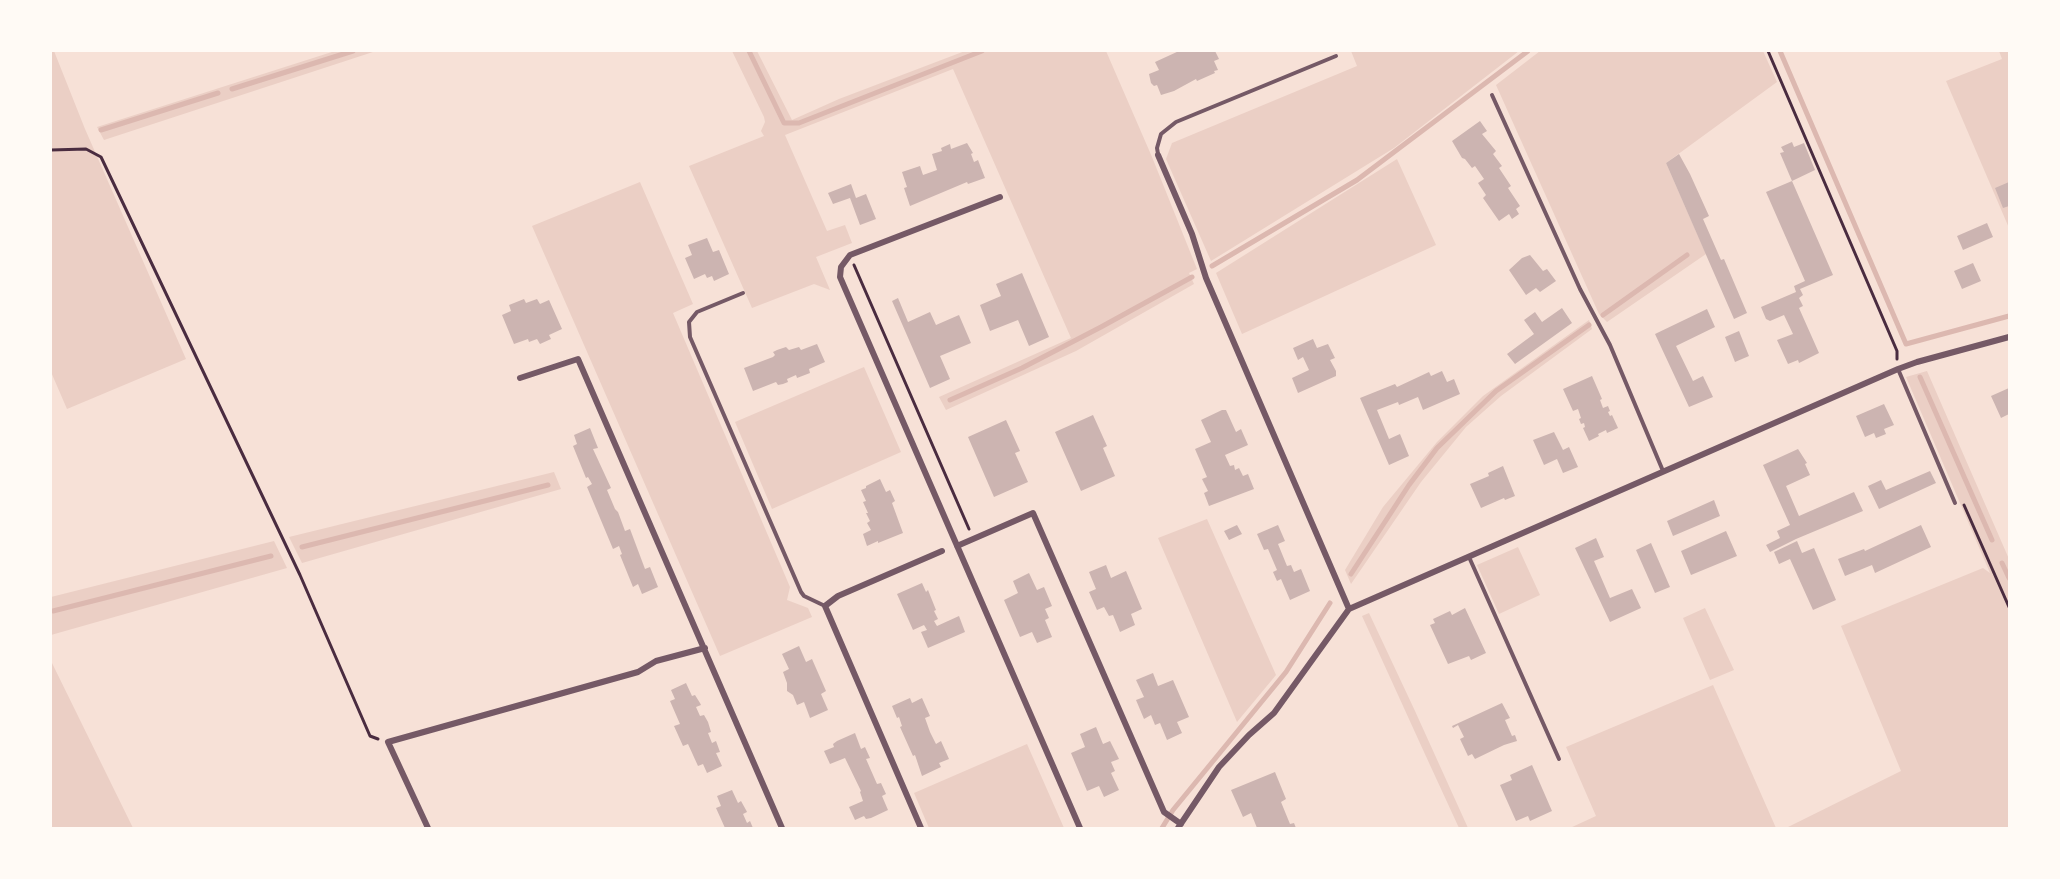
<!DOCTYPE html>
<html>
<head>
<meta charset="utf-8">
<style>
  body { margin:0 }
  #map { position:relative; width:2060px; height:879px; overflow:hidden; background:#f7e1d7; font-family:"Fira Sans Condensed",sans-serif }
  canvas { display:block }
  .frame { position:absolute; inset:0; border:52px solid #fffaf5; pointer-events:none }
</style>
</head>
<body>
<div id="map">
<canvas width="2060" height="879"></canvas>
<div class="frame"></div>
</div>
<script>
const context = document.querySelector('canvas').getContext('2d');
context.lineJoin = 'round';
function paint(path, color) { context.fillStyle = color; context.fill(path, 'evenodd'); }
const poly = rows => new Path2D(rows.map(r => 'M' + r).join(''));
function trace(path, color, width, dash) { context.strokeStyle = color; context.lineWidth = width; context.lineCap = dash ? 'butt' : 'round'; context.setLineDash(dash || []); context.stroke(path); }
const green = poly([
  [51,51,54,51,85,129,186,359,67,409,51,372],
  [335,51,376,51,104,140,97,127],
  [732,51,757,51,792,120,839,99,965,51,1106,51,1152,157,1197,269,1189,273,1194,284,1076,351,946,410,939,397,1071,338,953,69,785,135,827,231,845,225,852,243,816,257,830,290,814,284,752,308,689,166,764,136,761,131,765,122,764,117],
  [1351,51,1519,51,1394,148,1211,261,1166,159,1172,143,1357,66],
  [1540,51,1763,51,1777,82,1666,163,1706,254,1607,322,1599,314,1496,85],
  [1999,51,2009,51,2009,228,1946,81,2002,59],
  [1397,159,1436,245,1242,334,1216,273],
  [640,182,693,304,673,313,790,587,787,600,808,608,812,617,720,656,532,226],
  [1589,320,1592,329,1501,396,1466,427,1421,482,1351,584,1345,570,1383,507,1437,442,1483,396],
  [864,367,901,452,772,509,735,422],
  [1927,371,2009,559,2009,828,1786,828,1901,771,1841,626,1983,568,1990,573,1906,377],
  [554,472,561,489,302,563,289,537],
  [1207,519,1276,675,1237,722,1158,538],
  [274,541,287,568,51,635,51,597],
  [1518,547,1540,595,1499,614,1477,565],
  [1705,608,1734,670,1710,680,1683,618],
  [1369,613,1415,711,1468,828,1459,828,1424,752,1362,616],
  [51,661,133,828,51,828],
  [1713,685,1776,828,1570,828,1596,816,1566,747],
  [1027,744,1064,828,929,828,914,793]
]);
const stream = poly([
  [749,51,784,123,799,123,982,51],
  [1780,51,1906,344,2009,316],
  [232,89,353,51],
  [101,130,218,93],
  [1212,266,1357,180,1528,51],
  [1603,315,1687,255],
  [1920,377,1992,540],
  [950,400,1022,368,1101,327,1192,277],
  [302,547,548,485],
  [2002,563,2009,578],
  [1351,574,1409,485,1437,448,1496,391,1589,325],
  [53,611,271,556],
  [1162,828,1173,810,1286,672,1330,603]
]);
const building = poly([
  [1179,51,1215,51,1219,59,1214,61,1218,70,1214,71,1215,73,1197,81,1196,79,1174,91,1161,95,1157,85,1154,86,1151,83,1149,74,1159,70,1155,62],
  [1480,121,1487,131,1482,134,1496,151,1493,154,1502,166,1499,168,1511,186,1508,188,1520,206,1516,209,1519,214,1512,219,1509,214,1499,221,1483,198,1486,195,1478,183,1484,179,1475,166,1472,168,1465,159,1462,158,1452,141],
  [1792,142,1794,147,1804,143,1815,170,1792,181,1780,153,1784,152,1781,147],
  [967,143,973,153,971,154,974,162,978,160,985,178,968,184,967,182,910,206,904,188,907,187,902,172,920,166,923,175,937,170,932,154,942,151,941,148,950,144,951,149],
  [1679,154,1690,174,1709,216,1703,219,1721,260,1724,259,1747,313,1734,319,1666,163],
  [1792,181,1833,275,1800,289,1803,295,1799,298,1803,306,1799,308,1819,353,1799,363,1798,360,1788,364,1777,340,1793,334,1784,315,1770,321,1766,319,1761,307,1796,292,1794,286,1805,281,1766,192],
  [2009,182,2009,206,2003,208,1995,188],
  [851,184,856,198,866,194,876,219,860,225,850,198,833,204,828,193],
  [1987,223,1993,237,1963,250,1957,236],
  [707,238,713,252,719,250,729,274,714,281,712,276,707,278,705,274,694,279,685,258,692,255,688,245],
  [1530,255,1543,271,1547,269,1556,281,1540,292,1536,288,1526,295,1509,270,1522,258],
  [1973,263,1981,281,1962,289,1954,271],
  [1022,273,1049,337,1029,346,1018,320,990,331,980,305,1001,296,996,284],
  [898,298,908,322,930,312,936,325,959,315,971,343,940,356,950,379,930,388,892,301],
  [524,299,526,303,537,299,540,304,549,300,562,329,549,335,551,339,540,344,537,339,529,342,528,339,514,344,502,315,511,311,509,305],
  [1562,308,1572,323,1515,364,1507,354,1534,334,1524,320,1535,312,1542,322],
  [1707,309,1715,327,1676,346,1693,381,1703,376,1713,397,1689,407,1655,334],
  [1739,331,1749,356,1735,362,1725,337],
  [1313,339,1317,348,1328,344,1335,358,1330,360,1336,371,1336,376,1298,393,1292,378,1309,370,1303,357,1298,360,1293,348],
  [817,344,825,362,809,369,810,373,797,378,796,375,787,379,788,382,783,384,778,385,776,382,753,391,744,368,773,357,775,355,773,352,777,350,786,347,789,350,799,347,801,350],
  [1442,371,1447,382,1454,379,1460,394,1423,410,1418,397,1399,405,1398,402,1377,410,1389,439,1400,434,1409,456,1389,465,1360,398,1395,384,1397,387,1429,372,1431,376],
  [1592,376,1602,399,1600,400,1603,408,1608,406,1610,411,1608,412,1610,416,1612,415,1618,428,1607,433,1606,430,1598,434,1599,436,1589,441,1583,428,1585,427,1584,423,1581,424,1579,419,1581,418,1578,409,1573,411,1563,389],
  [2009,388,2009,414,2001,418,1991,396],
  [1884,404,1894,425,1884,429,1886,434,1876,438,1874,433,1865,437,1856,416],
  [1222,410,1226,410,1236,432,1241,429,1248,445,1225,455,1230,466,1234,465,1235,470,1239,468,1243,476,1248,474,1254,489,1209,506,1204,493,1208,491,1202,479,1207,477,1195,449,1211,442,1201,420],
  [1093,415,1107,446,1103,448,1115,476,1081,491,1055,432],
  [1006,420,1020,451,1015,453,1028,482,994,497,968,437],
  [590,428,598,448,593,449,611,488,607,490,615,509,618,512,625,531,630,529,645,569,650,567,658,587,642,594,638,584,633,587,620,555,622,554,619,546,613,549,587,487,592,484,588,477,586,478,573,446,577,444,574,435],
  [1554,432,1563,450,1569,447,1578,467,1563,473,1557,459,1544,465,1533,440],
  [1798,449,1807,463,1805,464,1810,475,1786,486,1799,516,1854,492,1863,511,1796,539,1770,552,1766,545,1780,538,1777,531,1790,525,1763,465],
  [1503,466,1515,496,1505,500,1504,498,1481,508,1470,484,1489,476,1488,473],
  [1930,471,1936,483,1879,509,1868,486,1881,480,1886,490],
  [880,479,886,492,890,490,895,501,892,503,903,533,878,543,878,541,867,546,863,534,871,530,867,523,870,521,866,513,868,513,863,502,866,501,861,490,866,488,866,486],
  [1714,500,1720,516,1673,536,1667,521],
  [1237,525,1242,534,1229,540,1224,531],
  [1278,525,1285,541,1278,544,1287,566,1291,565,1294,572,1301,569,1310,591,1290,600,1281,579,1277,581,1273,572,1277,570,1268,549,1264,550,1257,534],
  [1921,525,1931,547,1875,573,1872,565,1845,576,1838,559,1864,549,1865,551],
  [1726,531,1737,556,1691,575,1681,551],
  [1596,538,1604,557,1594,561,1610,598,1632,589,1641,608,1610,622,1575,548],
  [1797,541,1802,553,1814,548,1836,600,1813,610,1790,559,1779,564,1774,552],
  [1651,543,1670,587,1655,593,1636,550],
  [1106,565,1111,578,1126,571,1142,609,1131,614,1135,625,1120,632,1113,615,1109,616,1104,607,1097,610,1089,592,1096,589,1089,572],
  [1029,573,1037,590,1044,587,1052,606,1045,609,1049,618,1045,620,1052,637,1037,643,1032,632,1020,637,1004,600,1018,593,1013,581],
  [922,583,926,592,928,590,936,610,934,611,938,619,934,621,937,626,959,616,965,632,928,648,921,632,927,630,924,625,913,630,897,594],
  [1465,608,1486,653,1471,660,1469,656,1448,664,1430,625,1435,623,1433,619,1450,611,1452,615],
  [799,646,806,662,812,659,826,691,821,694,828,710,810,718,804,702,797,705,793,695,787,691,787,683,783,672,789,669,782,654],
  [1153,673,1158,686,1173,680,1189,717,1177,722,1182,733,1167,740,1160,723,1155,725,1151,715,1144,719,1136,700,1144,697,1136,680],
  [686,683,692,696,695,695,700,703,701,705,696,707,700,716,704,715,708,722,711,732,708,733,712,743,716,741,720,752,716,753,722,766,707,773,703,764,698,766,688,744,683,746,674,726,680,724,670,701,675,699,671,690],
  [910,698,912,703,922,698,930,716,925,718,930,732,936,744,941,741,949,759,939,763,941,767,922,776,915,755,913,756,900,727,902,726,899,717,897,718,892,706],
  [1502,703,1510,718,1505,720,1512,736,1515,735,1517,741,1504,745,1475,759,1472,754,1468,756,1460,739,1464,737,1458,725,1453,728,1452,726],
  [1096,727,1103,744,1110,741,1119,759,1111,762,1115,771,1111,773,1119,790,1104,797,1099,786,1087,791,1071,753,1085,747,1080,734],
  [855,733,861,749,865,747,870,758,866,759,877,784,881,783,886,794,882,796,888,810,871,818,866,819,864,816,855,820,849,807,863,801,860,792,861,791,845,758,830,764,824,751,834,747,833,744,837,741],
  [1532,765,1552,811,1530,821,1528,816,1516,821,1500,785,1512,780,1510,775],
  [1275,772,1286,799,1281,802,1290,824,1294,823,1296,828,1257,828,1251,813,1243,817,1231,790],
  [732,790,738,803,741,801,746,810,747,812,743,814,747,823,750,821,753,828,725,828,716,808,721,806,717,796]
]);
const path = poly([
  [1768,51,1897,351,1897,359],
  [51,150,86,149,101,157,300,575,370,736,378,739],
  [854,265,969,529],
  [1964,505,2009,607]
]);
const service = poly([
  [1492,95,1580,289,1610,345,1663,471],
  [1158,154,1157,148,1161,134,1176,122,1336,56],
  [743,293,697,312,689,322,690,337,801,592,804,596,825,606],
  [1898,369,1955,503],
  [1469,557,1559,759]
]);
const minor = poly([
  [1158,155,1192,234,1206,278,1349,609],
  [1000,197,850,255,841,267,840,277,1080,828],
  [520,378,578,359,782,828],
  [957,546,1033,513,1164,812,1181,824],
  [428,828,388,742,638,672,656,661,705,648],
  [921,828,825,606,838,596,942,551],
  [1178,828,1219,767,1249,735,1274,713,1349,609,1898,369,1917,362,2009,337]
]);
paint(green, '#ebcfc5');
trace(stream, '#dcb8b0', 5);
paint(building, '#ccb4b1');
trace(path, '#4a2c40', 3);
trace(service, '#755966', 4);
trace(minor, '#755966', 6);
</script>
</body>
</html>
